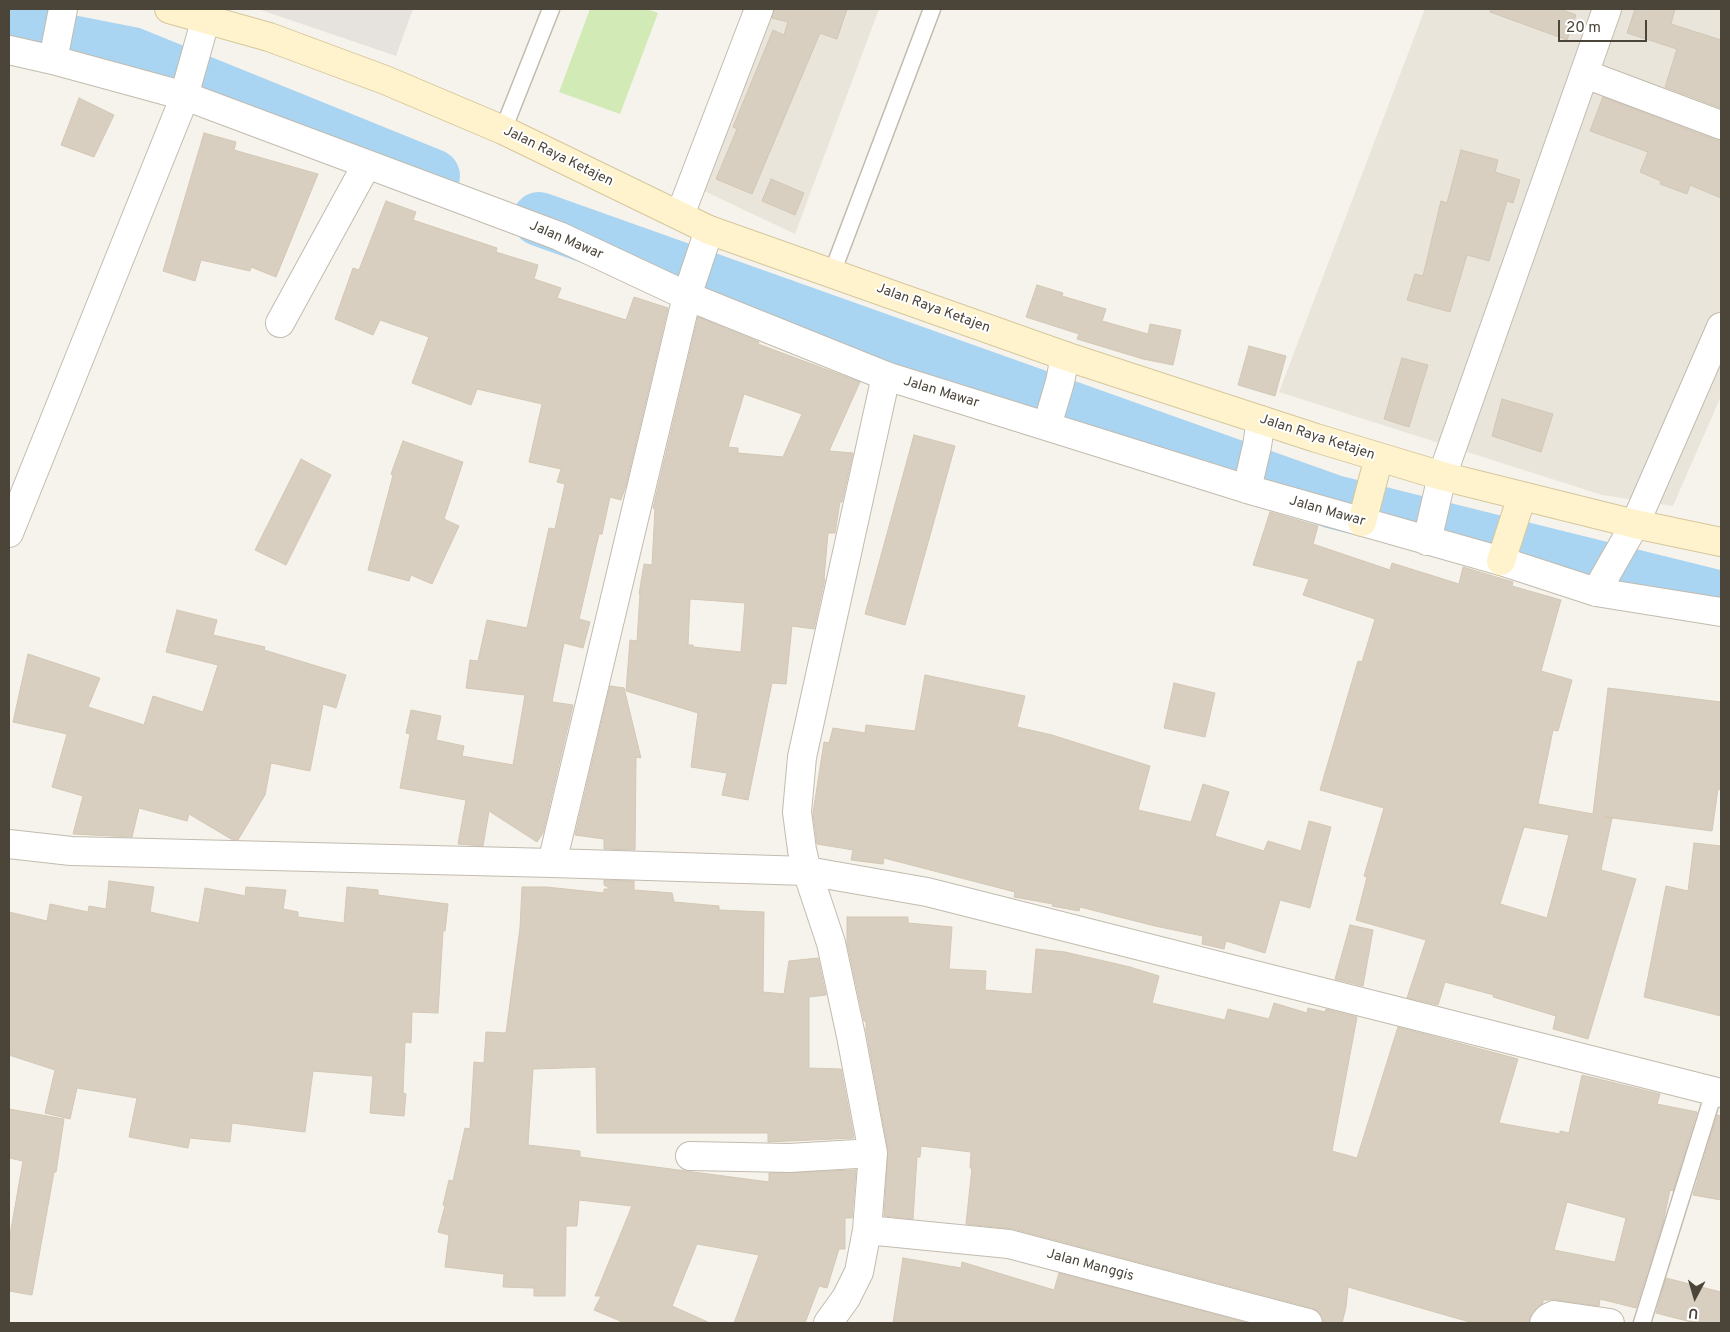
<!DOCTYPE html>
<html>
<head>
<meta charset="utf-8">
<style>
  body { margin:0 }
  #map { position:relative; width:1730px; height:1332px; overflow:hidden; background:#f6f3ec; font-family:Overpass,sans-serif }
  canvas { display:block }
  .frame { position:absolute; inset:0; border:10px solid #4b4439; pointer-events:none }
  .north { position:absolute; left:1670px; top:1272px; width:50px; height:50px; -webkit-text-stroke:4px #fff; paint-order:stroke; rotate:186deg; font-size:14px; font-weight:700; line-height:20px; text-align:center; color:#4b4439 }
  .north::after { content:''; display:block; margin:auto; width:18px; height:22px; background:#4b4439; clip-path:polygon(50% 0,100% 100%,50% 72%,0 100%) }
  .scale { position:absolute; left:1558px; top:20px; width:89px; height:22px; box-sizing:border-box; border:2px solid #4b4439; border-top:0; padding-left:6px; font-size:15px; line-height:18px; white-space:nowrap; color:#4b4439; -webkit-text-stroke:4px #fff; paint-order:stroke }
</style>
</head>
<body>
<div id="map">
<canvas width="1730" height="1332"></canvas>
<div class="frame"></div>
<div class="north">U</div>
<div class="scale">20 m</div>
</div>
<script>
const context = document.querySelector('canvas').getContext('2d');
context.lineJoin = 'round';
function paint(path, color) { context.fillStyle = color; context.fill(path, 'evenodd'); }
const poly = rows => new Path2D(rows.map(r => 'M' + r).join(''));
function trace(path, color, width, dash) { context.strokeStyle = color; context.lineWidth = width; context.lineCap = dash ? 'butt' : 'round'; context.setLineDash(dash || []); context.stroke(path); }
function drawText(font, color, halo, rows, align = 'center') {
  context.font = font + ' Overpass,sans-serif'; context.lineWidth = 4; context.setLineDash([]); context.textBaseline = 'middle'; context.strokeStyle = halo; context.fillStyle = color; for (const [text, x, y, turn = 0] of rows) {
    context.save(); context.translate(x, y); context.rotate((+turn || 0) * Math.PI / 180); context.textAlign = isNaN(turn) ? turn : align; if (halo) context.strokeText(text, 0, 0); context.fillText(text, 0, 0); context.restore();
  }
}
const residential = poly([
  [773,9,879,9,795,234,704,191],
  [1425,9,1721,9,1721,396,1673,506,1602,495,1279,392]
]);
const industrial = poly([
  [258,9,413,9,396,56]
]);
const green = poly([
  [590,9,647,9,658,13,620,114,559,92]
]);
const river = poly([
  [9,30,132,54,433,176],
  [539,219,1334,502,1721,598]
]);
const building = poly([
  [774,9,847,9,837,39,820,33,752,194,716,179,737,129,733,127,773,30,784,35,788,22,772,18,774,9],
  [1491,9,1560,9,1576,15,1567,40,1490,12,1491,9],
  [1635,9,1675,9,1671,24,1721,40,1721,108,1665,87,1677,49,1627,33,1635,9],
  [1603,97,1716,140,1721,140,1721,198,1690,185,1687,194,1660,184,1661,181,1640,172,1648,152,1590,131,1603,97],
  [79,98,114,115,94,157,61,145,79,98],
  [204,133,236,142,234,150,318,174,276,277,251,267,250,271,201,260,195,281,163,271,204,133],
  [1461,150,1498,160,1495,172,1520,180,1513,203,1507,201,1489,261,1467,255,1450,312,1407,300,1415,274,1423,276,1441,201,1447,203,1461,150],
  [771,179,804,193,795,215,762,201,771,179],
  [386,201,416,212,413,220,497,248,496,252,538,265,534,279,561,288,557,298,626,320,634,297,668,308,626,485,621,500,610,497,602,534,599,534,579,619,590,622,583,648,564,643,552,702,573,705,543,833,537,842,489,811,483,846,458,844,466,800,400,788,410,734,406,733,411,710,441,716,436,740,464,746,462,756,513,765,525,695,466,688,470,660,478,661,487,620,527,628,549,528,555,529,565,484,557,482,561,469,529,462,542,404,477,389,471,405,412,383,429,337,380,320,373,335,335,319,353,268,359,270,386,201],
  [1037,285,1063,293,1062,296,1106,309,1102,321,1148,334,1150,324,1181,330,1173,365,1143,359,1077,339,1079,334,1026,317,1037,285],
  [698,317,759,342,758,344,860,382,829,451,853,453,842,502,840,502,835,533,828,533,824,579,825,579,814,629,792,626,786,684,772,683,748,800,722,795,727,773,691,767,698,713,626,691,630,640,637,641,640,594,639,594,644,564,652,565,655,509,653,508,698,317],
  [744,394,802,414,783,457,738,453,738,448,728,447,744,394],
  [690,599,745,603,741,652,693,647,693,645,688,645,690,599],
  [1249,346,1286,356,1275,396,1238,385,1249,346],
  [1402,358,1428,365,1409,427,1384,419,1402,358],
  [1502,399,1553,414,1541,452,1492,436,1502,399],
  [914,435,955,446,905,625,865,614,914,435],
  [403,441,463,462,444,519,459,526,432,584,411,575,409,581,368,570,393,475,391,474,403,441],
  [301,459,331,475,286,565,255,550,301,459],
  [1270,512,1318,526,1313,544,1390,570,1392,563,1459,584,1463,567,1513,582,1512,586,1561,600,1541,671,1572,680,1558,731,1553,730,1538,804,1593,814,1608,688,1721,702,1721,790,1718,789,1712,831,1605,817,1612,818,1601,870,1636,879,1588,1039,1553,1029,1556,1016,1493,997,1494,995,1445,982,1438,1005,1407,998,1426,940,1356,920,1367,877,1364,876,1384,808,1320,790,1358,661,1362,662,1375,619,1303,595,1309,579,1253,565,1270,512],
  [1524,827,1569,835,1547,918,1500,904,1524,827],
  [177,610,217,620,213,635,265,647,264,650,346,675,336,708,323,704,310,771,271,763,265,795,238,840,231,839,189,814,187,821,139,808,132,837,73,834,83,796,52,787,67,734,13,722,28,654,100,678,88,707,144,725,153,696,203,712,218,665,166,652,177,610],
  [925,675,1025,696,1017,727,1052,735,1150,766,1138,810,1191,822,1203,784,1229,792,1215,836,1264,851,1268,841,1301,851,1309,821,1331,827,1310,908,1280,900,1265,953,1226,941,1224,949,1202,944,1203,936,1155,926,1080,907,1079,911,1052,906,1053,904,1014,897,1015,892,884,858,883,864,851,860,853,850,817,844,813,813,824,742,829,743,833,728,865,733,866,725,915,731,925,675],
  [1174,683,1215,693,1205,737,1164,728,1174,683],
  [610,686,624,688,641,758,636,757,635,850,604,849,604,839,575,835,610,686],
  [1694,843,1721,846,1721,1016,1644,997,1666,886,1688,891,1694,843],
  [604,880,634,881,634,890,672,893,674,902,719,906,719,910,764,912,763,992,784,994,789,961,818,958,826,995,809,997,809,1068,841,1069,854,1138,768,1142,768,1133,597,1133,596,1067,533,1069,528,1145,580,1151,580,1157,769,1182,769,1173,856,1170,852,1218,845,1218,845,1249,839,1249,827,1288,819,1286,805,1323,734,1323,759,1255,697,1244,672,1306,710,1323,625,1323,594,1310,601,1296,595,1296,632,1206,579,1200,577,1226,566,1226,565,1296,534,1296,534,1288,503,1287,504,1274,445,1267,449,1235,438,1232,445,1206,443,1205,449,1180,453,1181,465,1128,470,1129,474,1062,484,1063,486,1032,506,1033,520,928,522,887,546,887,604,893,604,889,611,889,604,885,604,880],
  [109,881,154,887,150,912,199,923,205,888,245,896,246,887,286,890,283,909,298,912,298,917,344,923,347,887,378,890,378,895,448,904,445,931,443,931,438,1013,412,1012,411,1043,405,1042,403,1093,406,1094,404,1116,370,1113,373,1076,313,1071,305,1132,232,1123,230,1142,190,1138,188,1148,129,1137,137,1098,77,1088,70,1119,45,1113,55,1070,9,1055,9,912,47,921,50,904,88,912,89,906,106,909,109,881],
  [847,917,908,917,908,923,952,927,949,969,986,971,985,990,1032,994,1036,949,1065,952,1130,967,1159,976,1152,1003,1225,1020,1228,1009,1269,1019,1274,1003,1307,1013,1308,1008,1325,1012,1326,1009,1357,1017,1332,1151,1357,1158,1398,1027,1518,1059,1499,1123,1560,1134,1560,1131,1569,1133,1582,1075,1660,1094,1657,1104,1697,1112,1673,1191,1670,1190,1663,1223,1636,1308,1600,1299,1599,1306,1556,1300,1543,1300,1543,1303,1532,1313,1529,1323,1473,1323,1348,1287,1346,1307,1342,1323,1323,1323,1323,1318,1319,1312,1312,1308,1013,1229,966,1224,972,1168,970,1168,971,1152,921,1146,920,1157,917,1157,913,1219,884,1216,888,1150,866,1030,866,1021,864,1021,847,943,847,917],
  [1567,1202,1626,1218,1615,1262,1554,1250,1567,1202],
  [1350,925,1373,930,1363,986,1335,979,1350,925],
  [9,1109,64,1119,56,1172,54,1172,32,1295,9,1291,9,1241,23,1161,9,1158,9,1109],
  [1717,1115,1721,1116,1721,1200,1693,1195,1717,1115],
  [903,1258,961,1268,962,1262,1054,1290,1059,1273,1248,1323,893,1323,903,1258],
  [1666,1278,1721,1292,1721,1323,1695,1323,1656,1313,1666,1278]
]);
const lane = poly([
  [503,130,551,9],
  [832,273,932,9],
  [1642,1323,1714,1092]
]);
const street = poly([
  [9,50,53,60,185,96,559,236,687,296,886,376,1247,489,1501,561,1596,592,1721,612],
  [53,60,63,9],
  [1585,74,1721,125],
  [680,215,759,9],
  [280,323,367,164],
  [1047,426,1060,382,1065,356],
  [1247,489,1257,446,1261,420],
  [9,533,185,96,188,82,206,18],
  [1427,541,1442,476,1607,9],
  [1596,592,1635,524,1721,327],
  [9,844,71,851,552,863,807,871,927,892,1721,1093],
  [552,863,687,296,709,230],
  [690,1156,789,1158,873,1153],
  [867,1230,1009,1244,1308,1323],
  [828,1323,846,1298,859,1272,867,1230,873,1153,851,1036,831,943,807,871,802,850,797,812,802,757,886,376],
  [1544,1323,1548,1318,1554,1315,1610,1323]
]);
const secondary = poly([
  [169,9,269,37,385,80,503,130,709,230,1065,356,1316,438,1442,476,1635,524,1721,542],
  [1362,522,1379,457],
  [1501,561,1522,496]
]);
const streetNames = [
  ["Jalan Raya Ketajen",558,157,26],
  ["Jalan Mawar",566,241,23],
  ["Jalan Raya Ketajen",933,309,20],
  ["Jalan Mawar",941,393,17],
  ["Jalan Raya Ketajen",1317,438,18],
  ["Jalan Mawar",1327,512,16],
  ["Jalan Manggis",1090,1266,15]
];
paint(residential, '#eae5da');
paint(industrial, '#e6e2dd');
paint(green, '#d2eab5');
trace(river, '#a9d4f2', 54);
paint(building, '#d8cfc1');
trace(building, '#d3c7b4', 1);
trace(lane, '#c2bbae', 19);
trace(street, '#c2bbae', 30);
trace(secondary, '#d6c79b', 30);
trace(lane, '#fff', 16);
trace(street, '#fff', 28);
trace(secondary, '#fff3cd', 28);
drawText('14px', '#4b4439', '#fff', streetNames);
</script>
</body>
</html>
